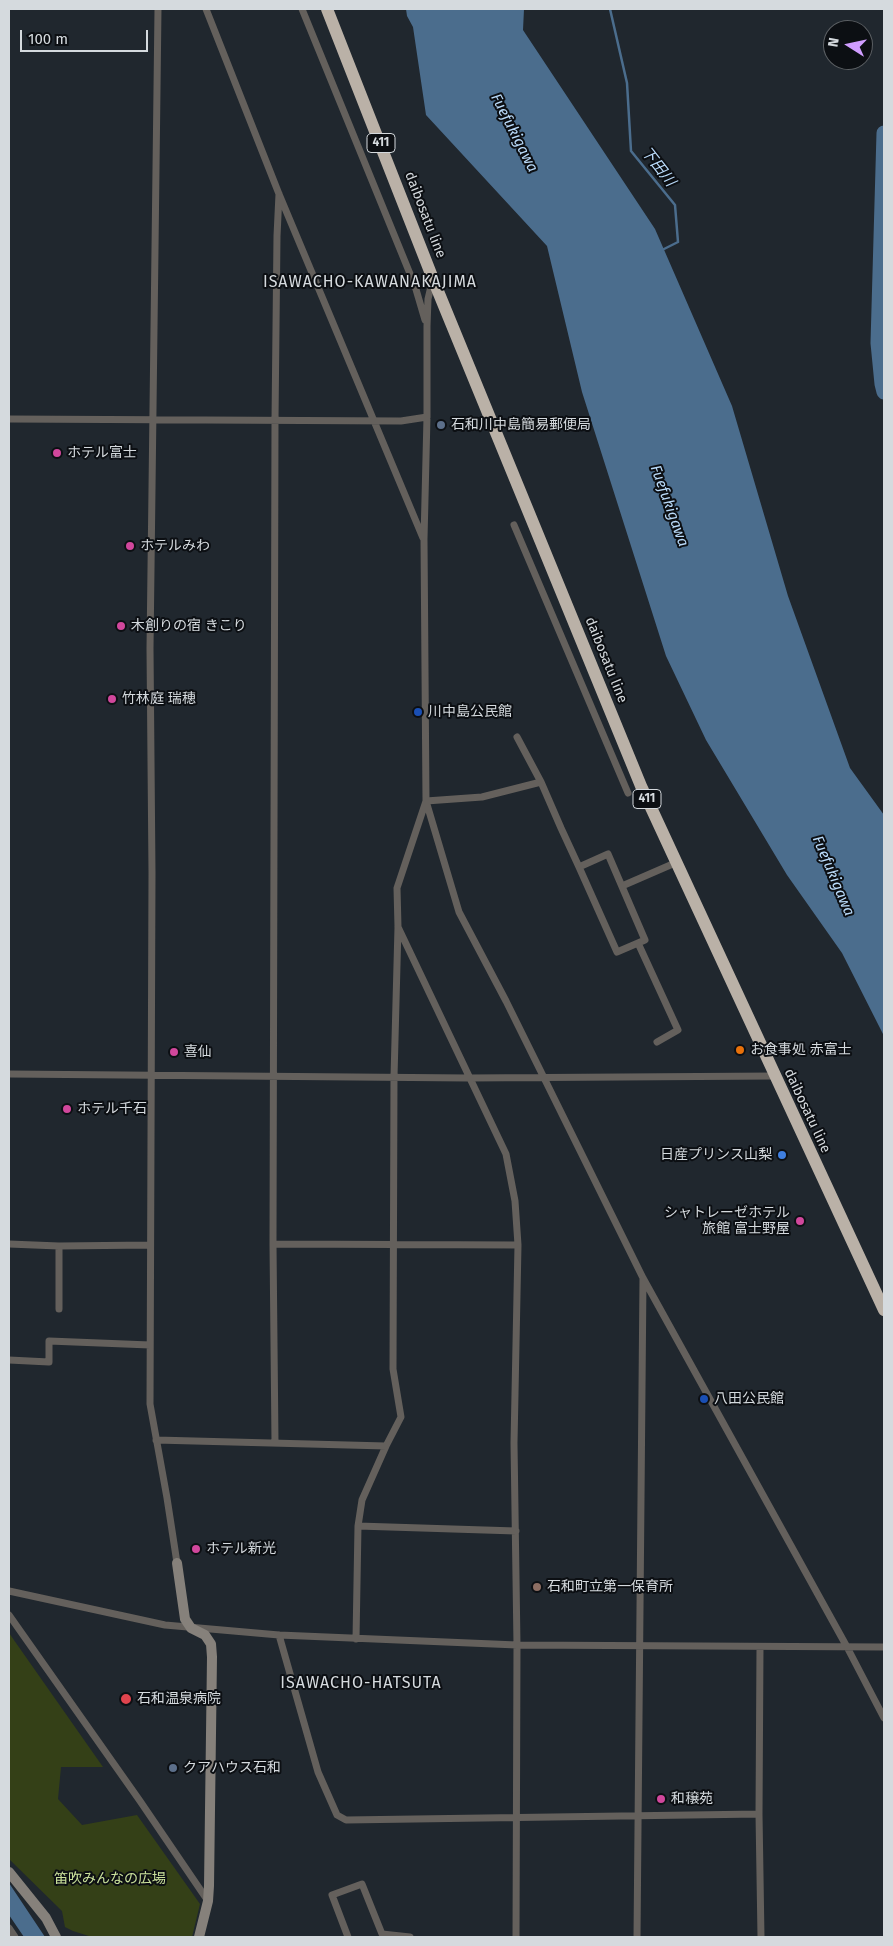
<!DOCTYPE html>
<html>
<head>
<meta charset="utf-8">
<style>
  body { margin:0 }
  #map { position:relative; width:893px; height:1946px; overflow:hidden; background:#20272e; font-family:"Fira Sans",sans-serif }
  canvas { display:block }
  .frame { position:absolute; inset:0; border:10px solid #d5dade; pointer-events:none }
  .north { position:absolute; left:823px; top:20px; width:50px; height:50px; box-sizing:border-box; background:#0c0f13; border:1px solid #5c6064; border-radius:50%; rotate:280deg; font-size:14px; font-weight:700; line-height:20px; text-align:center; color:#d5dade }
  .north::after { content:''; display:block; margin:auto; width:18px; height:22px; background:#d09dff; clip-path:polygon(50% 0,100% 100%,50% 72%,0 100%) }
  .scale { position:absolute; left:20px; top:30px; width:128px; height:22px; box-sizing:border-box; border:2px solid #d5dade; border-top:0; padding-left:6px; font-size:15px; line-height:18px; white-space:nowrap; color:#d5dade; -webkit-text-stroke:4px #0c0f13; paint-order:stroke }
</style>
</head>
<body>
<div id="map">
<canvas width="893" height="1946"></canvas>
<div class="frame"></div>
<div class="north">N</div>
<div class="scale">100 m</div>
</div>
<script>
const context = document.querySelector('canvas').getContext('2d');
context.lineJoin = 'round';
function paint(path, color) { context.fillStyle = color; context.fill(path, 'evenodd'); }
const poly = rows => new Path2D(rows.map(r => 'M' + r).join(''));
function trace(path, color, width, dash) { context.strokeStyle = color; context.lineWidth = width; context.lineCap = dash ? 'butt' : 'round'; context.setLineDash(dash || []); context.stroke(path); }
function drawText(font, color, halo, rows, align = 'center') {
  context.font = font + ' "Fira Sans","Noto Sans JP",sans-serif'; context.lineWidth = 4; context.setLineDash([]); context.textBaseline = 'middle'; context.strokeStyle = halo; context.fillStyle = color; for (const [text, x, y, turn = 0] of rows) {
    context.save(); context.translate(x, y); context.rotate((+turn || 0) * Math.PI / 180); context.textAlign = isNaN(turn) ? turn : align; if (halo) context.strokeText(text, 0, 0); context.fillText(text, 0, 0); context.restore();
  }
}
const green = poly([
  [9,1633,103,1767,61,1767,58,1799,82,1825,137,1815,200,1904,192,1937,92,1937,73,1931,65,1927,62,1911,9,1859]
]);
const water = poly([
  [406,9,524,9,523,30,655,229,732,406,788,596,850,768,884,815,884,1036,842,953,787,875,706,740,666,656,582,392,547,246,426,115,413,27,407,16],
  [9,1883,45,1937,24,1937,9,1915]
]);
const stream = poly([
  [610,9,627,83,631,151,675,205,678,242,662,250]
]);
const river = poly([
  [884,133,878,343,882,384,884,392]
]);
const street = poly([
  [158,9,150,648,152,873,150,1404,167,1498,177,1563],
  [206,9,279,194,423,538],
  [302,9,415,286,425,320],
  [432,282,428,299,427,326,427,417,424,539,426,801,459,912,506,1001,643,1278,847,1647,884,1718],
  [9,419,401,421,427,417],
  [514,525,628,793],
  [517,737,541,782,561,828,579,867,617,952,645,940,608,854,579,867],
  [426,801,482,797,541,782],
  [622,886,675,863],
  [398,927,506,1154,515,1201,518,1245,514,1443,517,1645,516,1937],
  [638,943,678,1030,657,1042],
  [9,1074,468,1078,775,1076],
  [9,1244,59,1246,150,1245],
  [273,1244,518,1245],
  [59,1309,59,1246],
  [9,1360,49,1362,49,1341,150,1345],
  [156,1440,386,1446,401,1417,393,1369,394,1077,398,927,397,888,426,801],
  [275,1442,273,1244,275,420,277,236,279,194],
  [358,1526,516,1531],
  [9,1591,165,1625,279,1635,517,1645,884,1647],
  [9,1615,140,1801,208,1901],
  [279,1635,318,1772,337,1815,346,1820,759,1814],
  [356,1639,358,1526,362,1500,386,1446],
  [760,1647,759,1814,761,1937],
  [9,1928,15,1937],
  [348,1937,332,1895,362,1884,382,1934,410,1937],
  [637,1937,643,1278]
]);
const secondary = poly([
  [177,1563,185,1619,191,1628,205,1635,211,1644,212,1657,209,1886,208,1901,199,1937],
  [9,1872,46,1918,56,1937]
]);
const highway = poly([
  [327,9,433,279,641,786,884,1310]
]);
const markers = [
  [441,425,5,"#5c6f8a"],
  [57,453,5,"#d1479c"],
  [130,546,5,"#d1479c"],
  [121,626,5,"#d1479c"],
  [112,699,5,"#d1479c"],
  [418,712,5,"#1a4fb4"],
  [740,1050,5,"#e8710a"],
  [174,1052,5,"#d1479c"],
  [67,1109,5,"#d1479c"],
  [782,1155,5,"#3f7fe0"],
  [800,1221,5,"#d1479c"],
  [704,1399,5,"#1a4fb4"],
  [196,1549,5,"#d1479c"],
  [537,1587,5,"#8d6e63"],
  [126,1699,6,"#e0444e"],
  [173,1768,5,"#5c6f8a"],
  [661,1799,5,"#d1479c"]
];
const shields = [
  [381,143,28],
  [647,799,28]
];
const shieldNames = [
  ["411",381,143],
  ["411",647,799]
];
const streetNames = [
  ["daibosatu line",425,215,69],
  ["daibosatu line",606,660,68],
  ["daibosatu line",807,1111,65]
];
const poiNames = [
  ["石和川中島簡易郵便局",451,425],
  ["ホテル富士",67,453],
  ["ホテルみわ",140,546],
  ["木創りの宿 きこり",131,626],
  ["竹林庭 瑞穂",122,699],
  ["川中島公民館",428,712],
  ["お食事処 赤富士",750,1050],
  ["喜仙",184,1052],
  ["ホテル千石",77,1109],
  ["日産プリンス山梨",772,1155,"right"],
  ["シャトレーゼホテル",790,1213,"right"],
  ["旅館 富士野屋",790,1229,"right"],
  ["八田公民館",714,1399],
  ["ホテル新光",206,1549],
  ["石和町立第一保育所",547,1587],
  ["石和温泉病院",137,1699],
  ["クアハウス石和",183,1768],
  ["和穣苑",671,1799]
];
const parkNames = [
  ["笛吹みんなの広場",110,1879]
];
const waterNames = [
  ["Fuefukigawa",514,133,63],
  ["下田川",658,167,52],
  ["Fuefukigawa",669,506,70],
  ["Fuefukigawa",833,876,67]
];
const quarterNames = [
  ["ISAWACHO-KAWANAKAJIMA",370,283],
  ["ISAWACHO-HATSUTA",361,1684]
];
paint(green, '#344017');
paint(water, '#4b6d8d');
trace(stream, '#4b6d8d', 2.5);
trace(river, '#4b6d8d', 15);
trace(street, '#64605c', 7);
trace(secondary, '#86817b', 10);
trace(highway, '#bab1a7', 12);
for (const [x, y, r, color] of markers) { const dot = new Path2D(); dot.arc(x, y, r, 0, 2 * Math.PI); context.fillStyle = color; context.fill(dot); trace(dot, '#0c0f13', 2); }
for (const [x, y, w] of shields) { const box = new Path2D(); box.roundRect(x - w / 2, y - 9.5, w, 19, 4); context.fillStyle = '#0c0f13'; context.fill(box); trace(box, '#d5dade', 1); }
drawText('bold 12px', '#d5dade', null, shieldNames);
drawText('14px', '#d5dade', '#0c0f13', streetNames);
drawText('14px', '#d5dade', '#0c0f13', poiNames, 'left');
drawText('14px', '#cae19b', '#0c0f13', parkNames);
drawText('italic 15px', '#badbfa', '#0c0f13', waterNames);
context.letterSpacing = '1px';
drawText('16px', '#d5dade', '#0c0f13', quarterNames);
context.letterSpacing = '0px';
</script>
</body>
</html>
